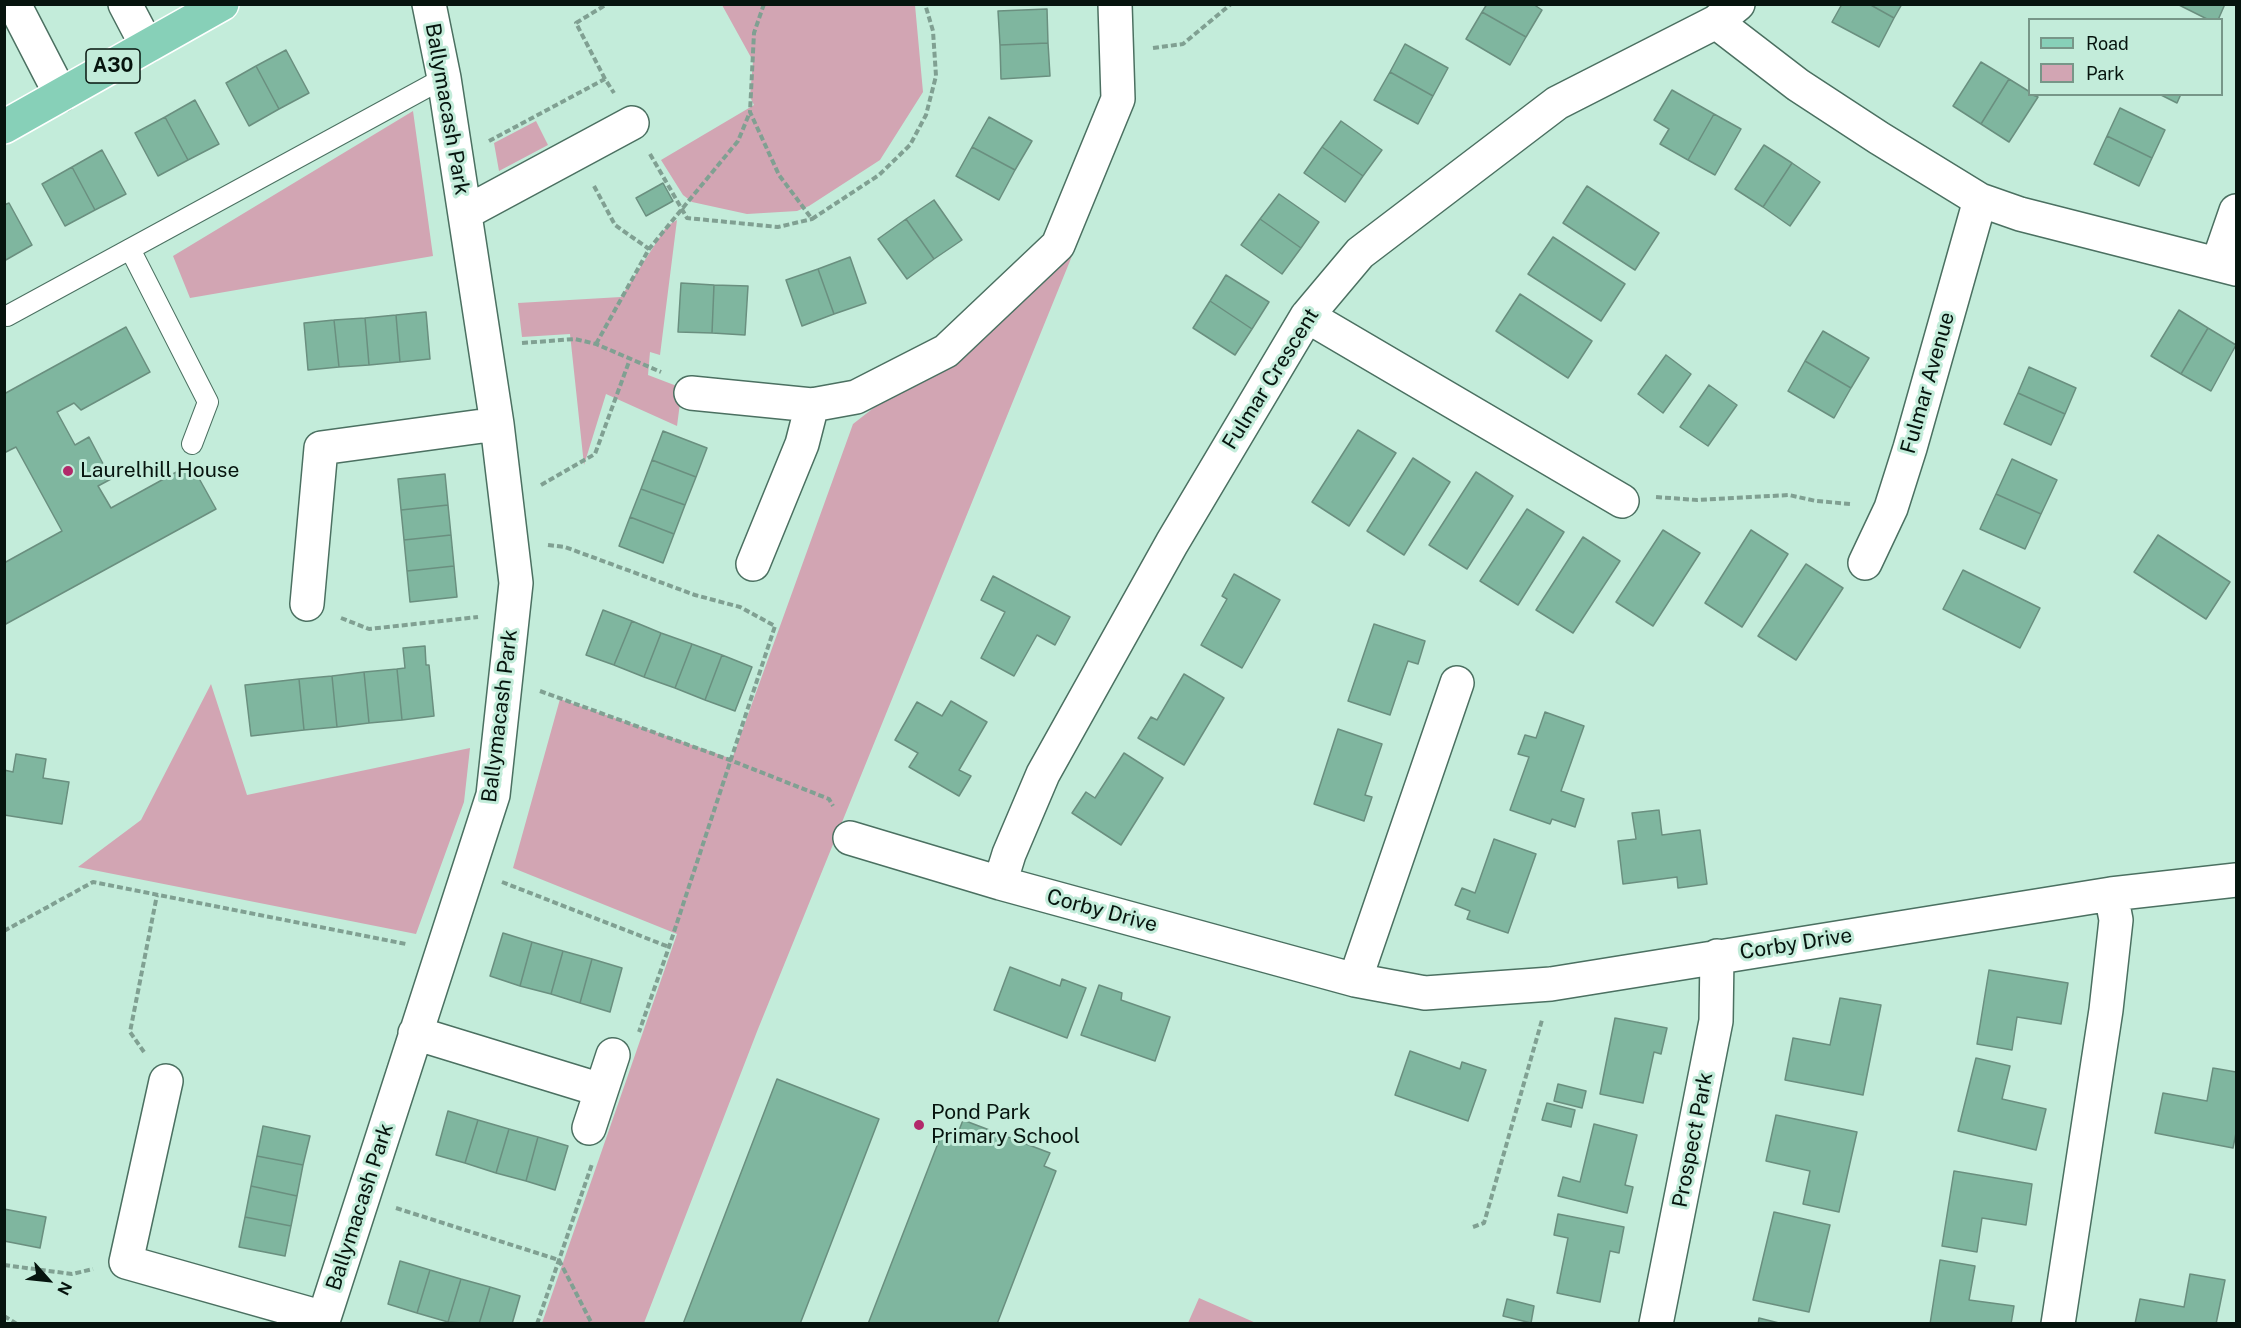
<!DOCTYPE html>
<html>
<head>
<meta charset="utf-8">
<style>
  body { margin:0 }
  #map { position:relative; width:2241px; height:1328px; overflow:hidden; background:#c3ecda; font-family:"Public Sans",sans-serif }
  canvas { display:block }
  .frame { position:absolute; inset:0; border:6px solid #06140e; pointer-events:none }
  .legend { position:absolute; left:2028px; top:18px; width:195px; height:78px; box-sizing:border-box; background:#c3ecda; border:2px solid #779688; margin:0; padding:8px 10px; list-style:none; font-size:18px; color:#06140e }
  .legend li { display:flex; align-items:center; gap:12px; height:30px }
  .legend b { width:30px; border:2px solid #779688 }
  .north { position:absolute; left:18px; top:1250px; width:60px; height:60px; -webkit-text-stroke:4px #c3ecda; paint-order:stroke; rotate:117deg; font-size:16px; font-weight:700; line-height:24px; text-align:center; color:#06140e }
  .north::after { content:''; display:block; margin:auto; width:21px; height:27px; background:#06140e; clip-path:polygon(50% 0,100% 100%,50% 72%,0 100%) }
</style>
</head>
<body>
<div id="map">
<canvas width="2241" height="1328"></canvas>
<div class="frame"></div>
<ul class="legend">
<li><b style="height:8px;background:#87d0b8"></b>Road</li>
<li><b style="height:16px;background:#d2a5b3"></b>Park</li>
</ul>
<div class="north">N</div>
</div>
<script>
const context = document.querySelector('canvas').getContext('2d');
context.lineJoin = 'round';
function paint(path, color) { context.fillStyle = color; context.fill(path, 'evenodd'); }
const poly = rows => new Path2D(rows.map(r => 'M' + r).join(''));
function trace(path, color, width, dash) { context.strokeStyle = color; context.lineWidth = width; context.lineCap = dash ? 'butt' : 'round'; context.setLineDash(dash || []); context.stroke(path); }
function drawText(font, color, halo, rows, align = 'center') {
  context.font = font + ' "Public Sans",sans-serif'; context.lineWidth = 6; context.setLineDash([]); context.textBaseline = 'middle'; context.strokeStyle = halo; context.fillStyle = color; for (const [text, x, y, turn = 0] of rows) {
    context.save(); context.translate(x, y); context.rotate((+turn || 0) * Math.PI / 180); context.textAlign = isNaN(turn) ? turn : align; if (halo) context.strokeText(text, 0, 0); context.fillText(text, 0, 0); context.restore();
  }
}
const green = poly([
  [722,5,915,5,923,92,880,160,809,206,797,211,747,214,692,202,683,195,661,160,754,105,750,97,753,61],
  [413,111,433,256,190,298,173,256],
  [536,121,548,145,499,171,494,143],
  [677,220,660,355,650,352,648,375,682,388,677,426,606,394,584,465,570,334,522,337,518,303,621,297,667,226],
  [1074,251,758,1029,644,1323,542,1323,677,934,513,868,560,699,732,759,853,424],
  [211,684,247,795,470,748,464,802,416,934,78,867,141,820],
  [1199,1298,1256,1323,1188,1323]
]);
const building = poly([
  [1487,4,1533,4,1542,10,1526,37,1482,12,1487,4],
  [1842,4,1869,4,1894,18,1879,47,1832,22,1842,4],
  [1869,4,1902,4,1894,18,1869,4],
  [2177,4,2225,4,2218,20,2209,20,2177,4],
  [1047,9,1048,43,1000,45,998,11,1047,9],
  [1482,12,1526,37,1510,65,1466,39,1482,12],
  [1048,43,1050,76,1001,79,1000,45,1048,43],
  [1405,44,1448,68,1433,96,1390,72,1405,44],
  [286,50,309,93,279,109,256,66,286,50],
  [1981,62,2009,79,1981,124,1953,106,1981,62],
  [256,66,279,109,249,126,226,83,256,66],
  [1390,72,1433,96,1418,124,1374,100,1390,72],
  [2009,79,2030,92,2030,94,2038,97,2009,142,1981,124,2009,79],
  [1672,90,1714,114,1688,160,1660,144,1669,129,1654,120,1672,90],
  [2159,94,2181,94,2177,103,2159,94],
  [195,100,219,144,188,160,165,117,195,100],
  [2120,108,2165,130,2152,158,2107,136,2120,108],
  [1714,114,1741,129,1715,175,1688,160,1714,114],
  [165,117,188,160,158,176,135,133,165,117],
  [989,117,1032,141,1015,170,972,147,989,117],
  [1341,121,1382,150,1363,176,1322,147,1341,121],
  [2107,136,2152,158,2139,186,2094,164,2107,136],
  [1764,145,1792,163,1763,207,1735,189,1764,145],
  [972,147,1015,170,999,200,956,176,972,147],
  [1322,147,1363,176,1345,202,1304,173,1322,147],
  [102,150,126,194,95,210,72,167,102,150],
  [1792,163,1820,182,1790,226,1763,207,1792,163],
  [72,167,95,210,65,226,42,184,72,167],
  [663,183,673,201,646,216,636,198,663,183],
  [1587,186,1659,233,1635,270,1563,223,1587,186],
  [1279,194,1319,222,1301,248,1260,219,1279,194],
  [934,200,962,240,934,259,906,219,934,200],
  [9,203,32,245,4,261,4,205,9,203],
  [906,219,934,259,907,279,878,239,906,219],
  [1260,219,1301,248,1282,274,1241,245,1260,219],
  [1553,237,1625,284,1601,321,1528,274,1553,237],
  [850,257,866,303,834,314,818,269,850,257],
  [818,269,834,314,802,326,786,280,818,269],
  [1226,275,1269,302,1252,329,1210,301,1226,275],
  [681,283,714,285,712,333,678,332,681,283],
  [714,285,748,286,745,335,712,333,714,285],
  [1520,294,1592,341,1568,378,1496,331,1520,294],
  [1210,301,1252,329,1235,355,1193,328,1210,301],
  [2179,310,2208,328,2181,374,2151,356,2179,310],
  [426,312,430,359,400,362,396,315,426,312],
  [396,315,400,362,369,365,365,318,396,315],
  [365,318,369,365,339,367,334,320,365,318],
  [334,320,339,367,308,370,304,323,334,320],
  [126,327,150,372,81,410,74,403,57,412,75,445,89,437,111,479,98,486,111,508,191,464,216,509,4,625,4,563,62,531,16,447,4,453,4,394,126,327],
  [2208,328,2236,345,2211,391,2181,374,2208,328],
  [1823,331,1869,358,1851,388,1805,361,1823,331],
  [1666,355,1691,374,1663,413,1638,394,1666,355],
  [1805,361,1851,388,1834,418,1788,391,1805,361],
  [2029,367,2076,388,2065,414,2018,393,2029,367],
  [1709,385,1737,405,1708,446,1680,427,1709,385],
  [2018,393,2065,414,2051,445,2004,424,2018,393],
  [1358,430,1396,453,1349,526,1312,502,1358,430],
  [663,431,707,448,696,477,652,460,663,431],
  [1413,458,1450,482,1404,555,1367,531,1413,458],
  [2012,459,2057,480,2041,514,1996,494,2012,459],
  [652,460,696,477,685,505,641,489,652,460],
  [1476,472,1513,496,1467,569,1429,545,1476,472],
  [445,474,448,505,401,510,398,479,445,474],
  [641,489,685,505,674,534,630,517,641,489],
  [1996,494,2041,514,2025,549,1980,529,1996,494],
  [448,505,451,535,404,540,401,510,448,505],
  [1527,509,1564,532,1518,605,1480,581,1527,509],
  [630,517,674,534,663,563,619,546,630,517],
  [1663,530,1700,553,1653,626,1616,602,1663,530],
  [1751,530,1788,554,1742,627,1705,603,1751,530],
  [451,535,454,566,407,571,404,540,451,535],
  [2158,535,2230,582,2206,619,2134,572,2158,535],
  [1583,537,1620,561,1573,633,1536,610,1583,537],
  [1806,564,1843,588,1796,660,1758,636,1806,564],
  [454,566,457,597,410,602,407,571,454,566],
  [1963,570,2040,608,2020,648,1943,609,1963,570],
  [1234,574,1280,600,1242,668,1201,645,1227,599,1222,596,1234,574],
  [993,576,1070,617,1055,645,1037,635,1014,676,981,658,1005,612,981,600,993,576],
  [603,610,632,621,614,665,586,655,603,610],
  [632,621,661,633,644,677,614,665,632,621],
  [1374,624,1425,641,1418,664,1408,661,1390,715,1348,701,1374,624],
  [661,633,692,644,675,688,644,677,661,633],
  [692,644,722,655,705,700,675,688,692,644],
  [425,646,426,665,429,665,434,716,402,720,397,669,405,668,403,648,425,646],
  [722,655,752,667,735,711,705,700,722,655],
  [397,669,402,720,369,723,364,672,397,669],
  [364,672,369,723,337,727,332,676,364,672],
  [1184,674,1224,698,1184,765,1138,738,1151,717,1157,720,1184,674],
  [332,676,337,727,304,730,299,679,332,676],
  [299,679,304,730,251,736,245,685,299,679],
  [951,701,987,722,959,770,971,776,959,796,909,767,918,753,895,740,917,702,942,716,951,701],
  [1545,712,1584,726,1561,791,1584,799,1575,827,1552,819,1550,824,1510,810,1529,757,1518,754,1525,735,1536,738,1545,712],
  [1338,729,1382,744,1365,795,1372,797,1364,821,1314,804,1338,729],
  [1124,753,1163,778,1121,845,1072,813,1086,792,1095,798,1124,753],
  [16,754,46,759,43,778,69,782,62,824,4,815,4,770,13,772,16,754],
  [1659,810,1662,835,1700,830,1707,884,1678,888,1677,877,1623,884,1618,841,1636,839,1632,813,1659,810],
  [1494,839,1536,854,1508,933,1467,919,1470,911,1455,905,1462,888,1475,893,1494,839],
  [503,933,532,942,520,986,490,976,503,933],
  [532,942,563,951,551,994,520,986,532,942],
  [563,951,592,959,580,1003,551,994,563,951],
  [592,959,622,968,610,1012,580,1003,592,959],
  [1010,967,1060,986,1062,979,1086,988,1067,1038,994,1010,1010,967],
  [1989,970,2068,983,2061,1024,2017,1017,2012,1050,1977,1044,1989,970],
  [1099,985,1122,993,1121,1000,1170,1017,1155,1061,1081,1035,1099,985],
  [1840,998,1881,1005,1863,1095,1785,1080,1793,1038,1830,1045,1840,998],
  [1615,1018,1667,1028,1661,1054,1654,1052,1643,1103,1600,1094,1615,1018],
  [1410,1051,1460,1069,1462,1062,1486,1070,1468,1121,1395,1095,1410,1051],
  [1976,1058,2010,1066,2002,1099,2046,1109,2036,1150,1958,1131,1976,1058],
  [2213,1068,2236,1072,2236,1133,2233,1148,2155,1133,2163,1093,2207,1101,2213,1068],
  [777,1079,879,1119,800,1324,683,1324,777,1079],
  [1558,1084,1586,1091,1582,1108,1554,1101,1558,1084],
  [1547,1103,1575,1110,1571,1127,1542,1120,1547,1103],
  [448,1111,478,1120,465,1163,436,1155,448,1111],
  [1776,1115,1857,1132,1839,1212,1803,1204,1810,1171,1766,1161,1776,1115],
  [478,1120,509,1129,496,1173,465,1163,478,1120],
  [963,1120,1050,1153,1044,1166,1056,1171,997,1324,868,1324,942,1133,956,1138,963,1120],
  [1594,1124,1637,1135,1625,1185,1633,1187,1627,1213,1558,1196,1563,1177,1580,1182,1594,1124],
  [263,1126,310,1136,303,1165,257,1156,263,1126],
  [509,1129,538,1137,526,1181,496,1173,509,1129],
  [538,1137,568,1146,555,1190,526,1181,538,1137],
  [257,1156,303,1165,297,1196,251,1186,257,1156],
  [1954,1171,2032,1184,2026,1225,1982,1218,1977,1252,1942,1246,1954,1171],
  [251,1186,297,1196,291,1226,245,1217,251,1186],
  [4,1209,46,1217,40,1248,4,1241,4,1209],
  [1774,1212,1830,1225,1809,1312,1753,1300,1774,1212],
  [1558,1214,1624,1227,1619,1253,1610,1251,1600,1302,1557,1293,1568,1238,1554,1235,1558,1214],
  [245,1217,291,1226,285,1256,239,1247,245,1217],
  [1940,1260,1975,1266,1969,1300,2014,1306,2011,1324,1930,1324,1940,1260],
  [400,1261,430,1270,417,1313,388,1304,400,1261],
  [430,1270,461,1279,448,1322,417,1313,430,1270],
  [2190,1274,2225,1280,2216,1324,2135,1324,2140,1299,2184,1307,2190,1274],
  [461,1279,490,1287,479,1324,448,1322,461,1279],
  [490,1287,520,1296,512,1324,479,1324,490,1287],
  [1507,1299,1534,1306,1531,1323,1503,1316,1507,1299],
  [1759,1318,1783,1324,1758,1324,1759,1318]
]);
const path = poly([
  [764,4,754,33,750,112,779,175,812,219,879,175,910,145,926,115,936,76,933,31,925,4],
  [1153,48,1183,44,1231,4],
  [605,79,576,23,607,4],
  [489,141,605,79,614,93],
  [650,154,687,218,778,227,812,219],
  [594,186,615,225,649,249],
  [522,343,575,339,596,344,661,372],
  [596,344,649,249,738,141,750,112],
  [541,485,595,454,630,359],
  [1656,497,1697,500,1789,495,1816,501,1851,504],
  [548,545,565,547,695,595,740,607,775,626,669,947,639,1032],
  [341,618,369,629,478,617],
  [540,691,730,760,829,799,833,806],
  [502,882,669,947],
  [4,931,93,882,406,944],
  [144,1052,130,1032,157,895],
  [396,1208,559,1260,592,1324],
  [1473,1227,1484,1223,1542,1020],
  [4,1265,72,1274,93,1269],
  [4,1316,17,1324],
  [537,1324,592,1164]
]);
const lane = poly([
  [130,249,208,402,192,444],
  [7,316,444,78]
]);
const street = poly([
  [14,4,61,95],
  [125,4,147,46],
  [1716,22,1798,85,1879,138,1980,200,2020,214,2236,269],
  [465,213,632,123],
  [2218,263,2236,211],
  [1307,316,1622,501],
  [691,393,812,405,856,397,946,351,1058,245,1118,99,1115,4],
  [1865,563,1891,508,1910,448,1980,200],
  [753,564,802,444,812,405],
  [307,604,321,448,497,424],
  [850,838,1000,883,1355,980,1425,993,1551,984,2111,894,2236,880],
  [1000,883,1009,854,1043,774,1172,543,1307,316,1360,253,1557,103,1716,22,1738,4],
  [1355,980,1457,683],
  [415,1033,601,1090],
  [166,1081,126,1262,324,1318,493,795,516,583,497,424,444,78,429,4],
  [589,1128,613,1055],
  [1656,1324,1716,1021,1717,956],
  [2058,1324,2106,1010,2116,920,2111,894]
]);
const primary = poly([
  [4,127,222,4]
]);
const markers = [
  [68,471,6,"#b2296a"],
  [919,1125,6,"#b2296a"]
];
const shields = [
  [113,66,54]
];
const shieldNames = [
  ["A30",113,66]
];
const streetNames = [
  ["Ballymacash Park",447,109,80],
  ["Fulmar Crescent",1271,379,-58],
  ["Fulmar Avenue",1928,383,-74],
  ["Ballymacash Park",500,716,-83],
  ["Corby Drive",1102,911,15],
  ["Corby Drive",1796,944,-9],
  ["Prospect Park",1693,1140,-79],
  ["Ballymacash Park",360,1207,-72]
];
const poiNames = [
  ["Laurelhill House",80,471],
  ["Pond Park",931,1113],
  ["Primary School",931,1137]
];
paint(green, '#d2a5b3');
paint(building, '#7fb69f');
trace(building, '#6a8f7f', 1.5);
trace(lane, '#4b7061', 22);
trace(street, '#4b7061', 36);
trace(primary, '#fff', 36);
trace(path, '#80a092', 4, [6, 3]);
trace(lane, '#fff', 20);
trace(street, '#fff', 33);
trace(primary, '#87d0b8', 33);
for (const [x, y, r, color] of markers) { const dot = new Path2D(); dot.arc(x, y, r, 0, 2 * Math.PI); context.fillStyle = color; context.fill(dot); trace(dot, '#c3ecda', 2); }
for (const [x, y, w] of shields) { const box = new Path2D(); box.roundRect(x - w / 2, y - 17, w, 34, 4.5); context.fillStyle = '#c3ecda'; context.fill(box); trace(box, '#06140e', 1.5); }
drawText('bold 20px', '#06140e', null, shieldNames);
drawText('21px', '#06140e', '#c3ecda', streetNames);
drawText('21px', '#06140e', '#c3ecda', poiNames, 'left');
</script>
</body>
</html>
